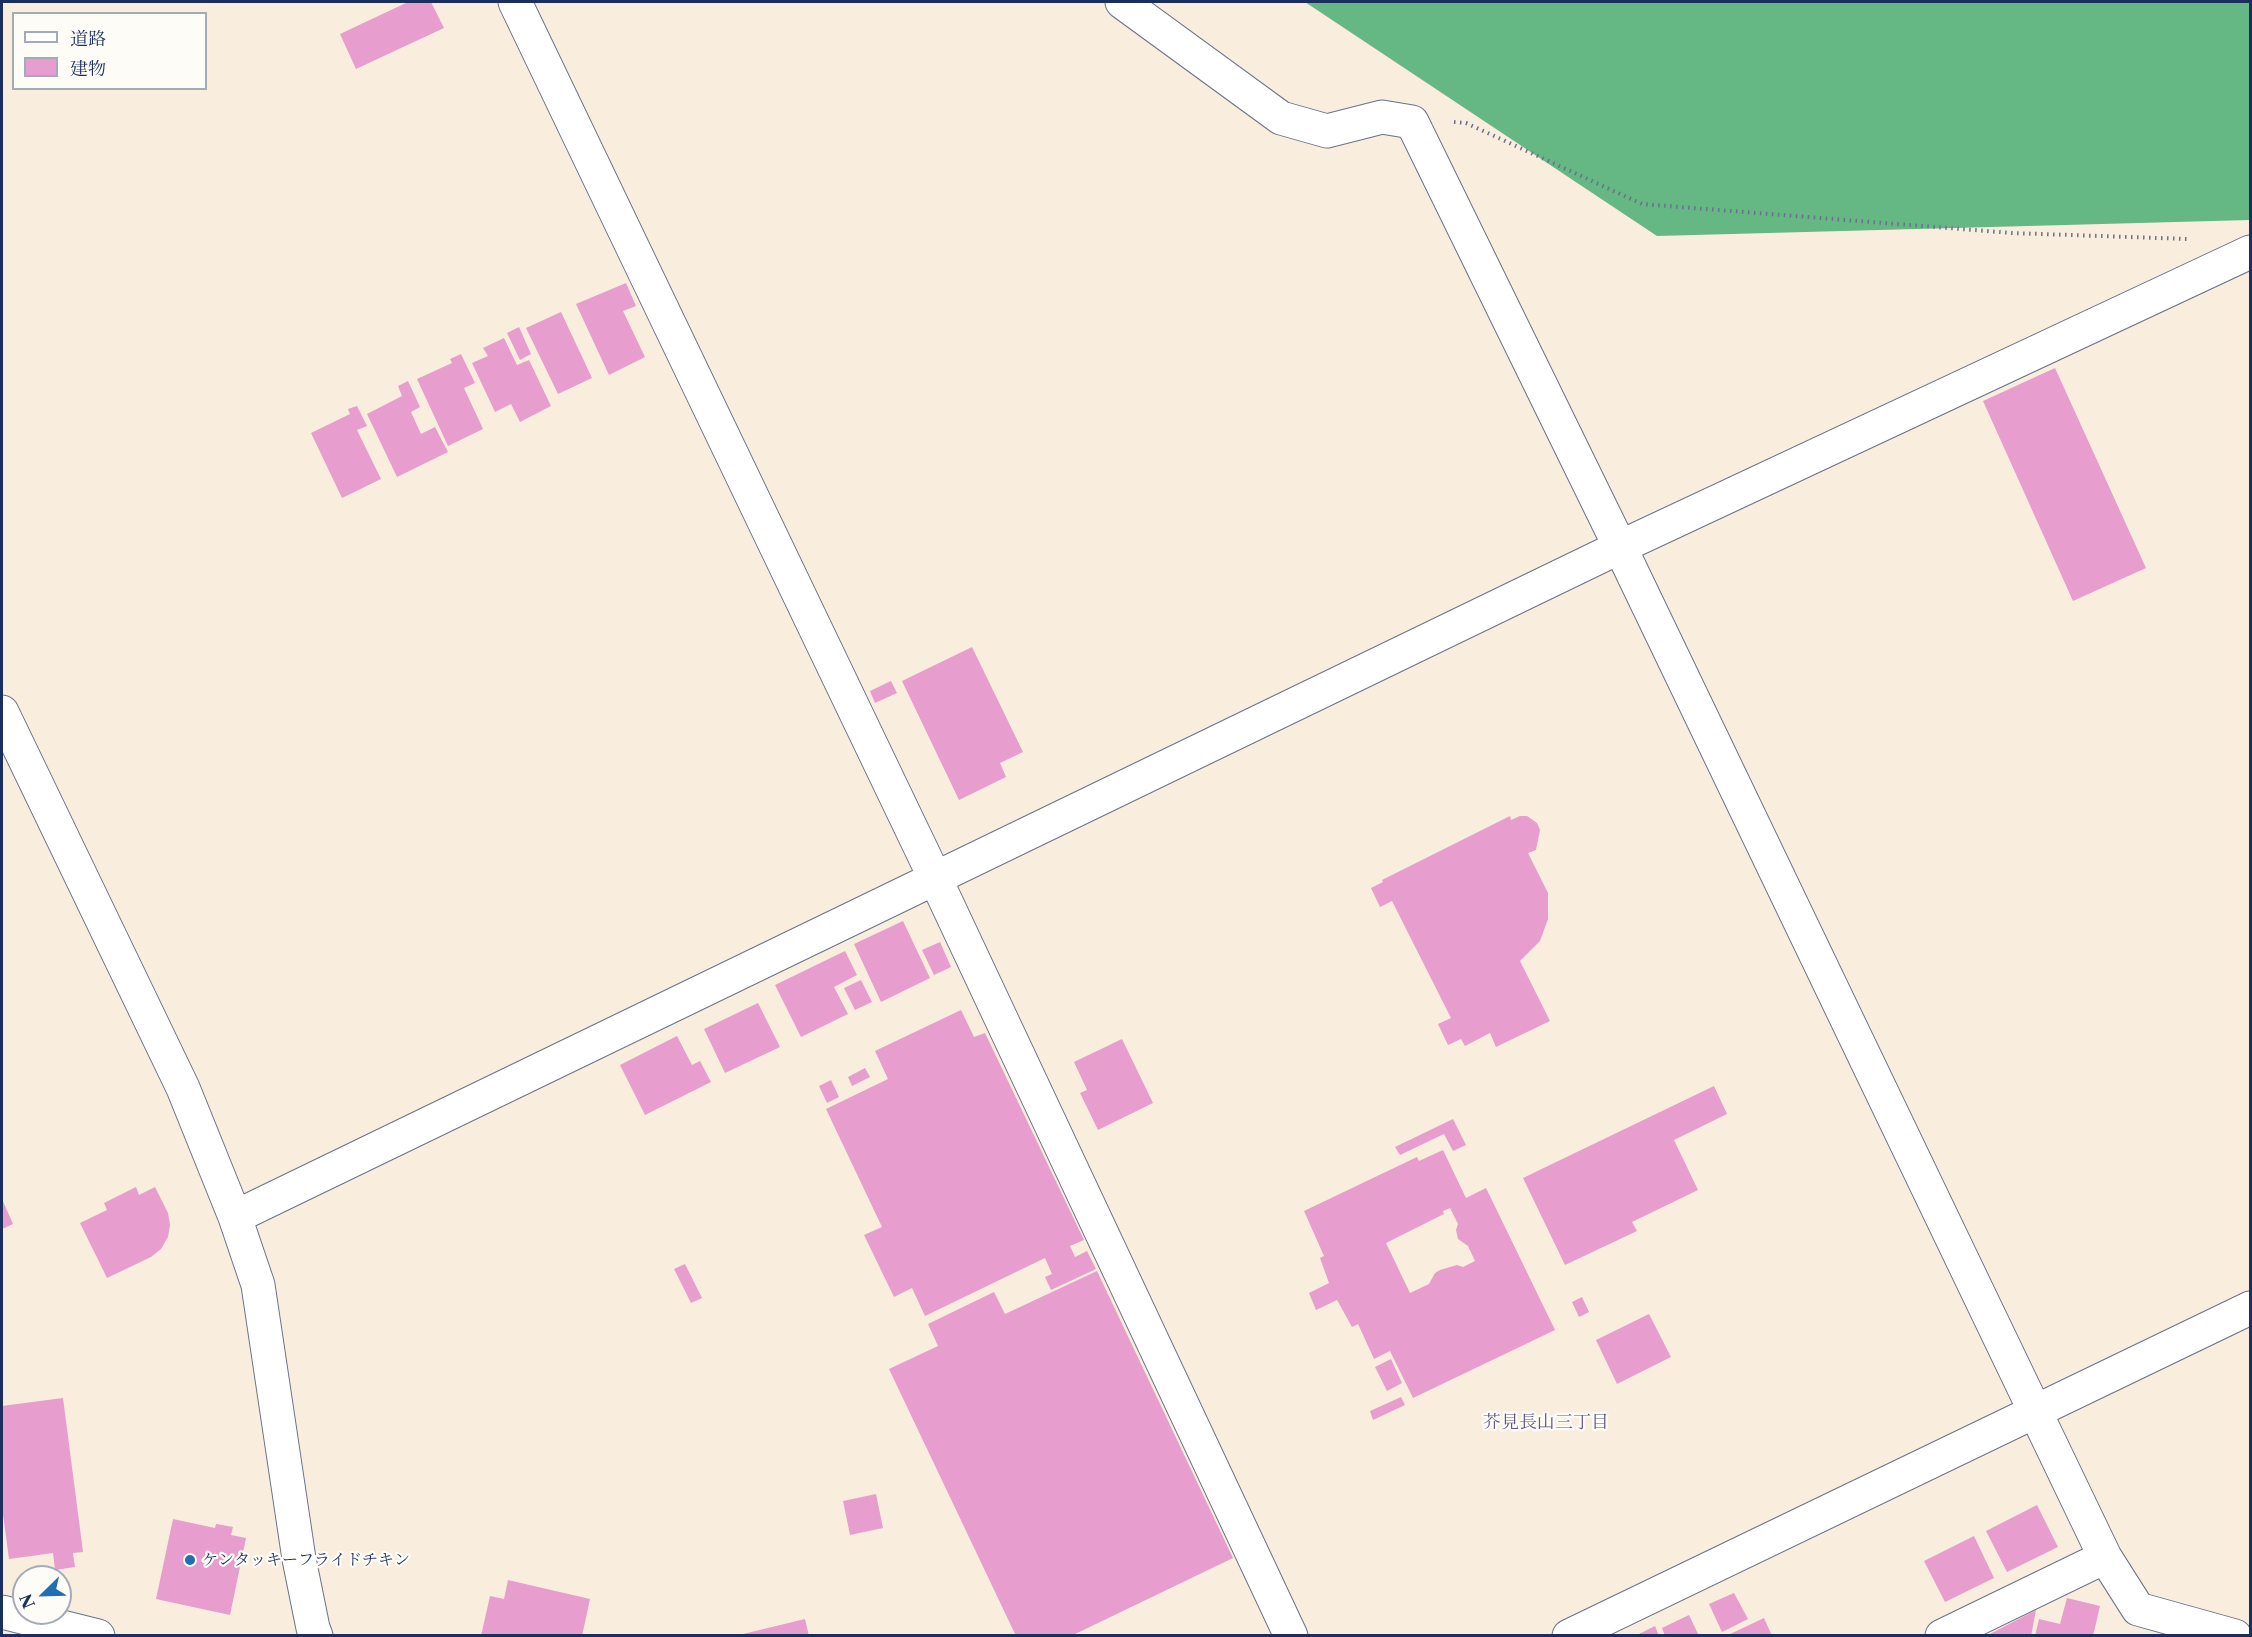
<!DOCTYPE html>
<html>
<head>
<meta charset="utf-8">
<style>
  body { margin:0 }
  #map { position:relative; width:2252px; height:1637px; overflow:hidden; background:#f9eddd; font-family:"Libre Caslon Text","Noto Serif JP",serif }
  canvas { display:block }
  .frame { position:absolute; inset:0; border:3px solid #1b2f5e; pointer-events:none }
  .legend { position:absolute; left:12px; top:12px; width:195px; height:78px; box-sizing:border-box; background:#fdfcf7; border:2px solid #a3aaba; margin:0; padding:8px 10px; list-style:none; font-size:18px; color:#1b2f5e }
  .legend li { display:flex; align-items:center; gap:12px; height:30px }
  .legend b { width:30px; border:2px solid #a3aaba }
  .north { position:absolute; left:12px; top:1565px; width:60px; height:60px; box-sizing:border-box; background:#fdfcf7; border:2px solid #a3aaba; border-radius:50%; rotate:247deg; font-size:16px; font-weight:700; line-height:24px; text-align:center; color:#1b2f5e }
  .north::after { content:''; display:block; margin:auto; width:21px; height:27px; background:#1f6fb2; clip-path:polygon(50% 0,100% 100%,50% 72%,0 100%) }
</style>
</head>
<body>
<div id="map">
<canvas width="2252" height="1637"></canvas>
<div class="frame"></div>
<ul class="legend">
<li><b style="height:8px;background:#fff"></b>道路</li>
<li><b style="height:16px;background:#e79dcd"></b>建物</li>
</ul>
<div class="north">N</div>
</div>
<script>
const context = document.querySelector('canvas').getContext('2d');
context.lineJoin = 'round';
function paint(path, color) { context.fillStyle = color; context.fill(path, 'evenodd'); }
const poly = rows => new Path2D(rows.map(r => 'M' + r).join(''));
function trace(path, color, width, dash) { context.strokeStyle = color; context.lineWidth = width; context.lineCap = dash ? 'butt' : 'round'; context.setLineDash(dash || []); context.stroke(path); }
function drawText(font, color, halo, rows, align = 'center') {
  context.font = font + ' "Libre Caslon Text","Noto Serif JP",serif'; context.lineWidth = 4.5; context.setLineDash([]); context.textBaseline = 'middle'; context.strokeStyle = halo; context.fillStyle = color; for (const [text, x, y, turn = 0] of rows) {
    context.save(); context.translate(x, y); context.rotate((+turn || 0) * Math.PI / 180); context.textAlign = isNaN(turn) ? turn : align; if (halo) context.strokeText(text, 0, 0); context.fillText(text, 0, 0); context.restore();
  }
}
const forest = poly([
  [1305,2,2250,2,2250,220,1657,236]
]);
const building = poly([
  [408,2,431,2,444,28,356,69,340,34],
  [626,283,636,306,623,311,645,357,609,375,576,304],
  [561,312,592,378,558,394,526,328],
  [519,327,531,354,520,360,507,333],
  [504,338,517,365,529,360,551,406,520,422,511,404,495,412,472,363,488,356,483,348],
  [461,354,475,383,464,388,483,429,448,446,417,379,452,363,450,359],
  [2055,368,2146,568,2073,601,1983,401],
  [408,381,420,407,411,412,421,434,435,427,448,452,397,477,367,414,402,396,398,386],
  [357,406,367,426,357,430,381,479,342,498,311,433,350,414,348,409],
  [972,647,1023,752,1000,763,1006,777,959,800,902,681],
  [891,681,897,693,875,703,870,691],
  [1510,816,1511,820,1520,816,1527,816,1537,823,1540,830,1536,850,1528,853,1548,893,1548,919,1540,941,1520,961,1550,1021,1496,1047,1490,1033,1465,1046,1461,1039,1448,1045,1438,1024,1451,1018,1392,901,1380,907,1371,888,1383,882,1382,880],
  [903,921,930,978,881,1002,854,944],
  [940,942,951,967,934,975,922,950],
  [845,951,857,975,834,987,848,1014,801,1037,775,985],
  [861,980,872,1002,855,1010,844,988],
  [758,1003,780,1047,725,1073,704,1029],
  [961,1010,974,1037,985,1033,1084,1240,1070,1246,1075,1257,1087,1251,1096,1269,1051,1290,1045,1277,1052,1274,1045,1258,925,1316,912,1288,894,1297,864,1235,882,1227,826,1109,888,1079,875,1051],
  [677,1036,692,1065,700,1061,711,1082,645,1115,620,1065],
  [1122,1039,1153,1103,1098,1130,1080,1093,1087,1090,1074,1062],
  [865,1068,870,1077,852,1086,848,1077],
  [831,1080,839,1097,827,1103,819,1086],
  [1714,1086,1727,1114,1674,1140,1698,1190,1632,1222,1637,1231,1565,1265,1523,1178],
  [1453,1119,1466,1145,1453,1151,1444,1134,1400,1155,1395,1147],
  [1443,1150,1466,1198,1486,1188,1555,1330,1413,1398,1390,1351,1374,1359,1358,1324,1352,1327,1337,1300,1316,1310,1309,1293,1329,1283,1320,1258,1324,1256,1304,1211,1417,1157,1419,1161],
  [1450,1208,1458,1224,1456,1230,1458,1239,1468,1246,1475,1261,1463,1267,1457,1265,1440,1270,1435,1273,1429,1284,1410,1293,1386,1243,1444,1214,1443,1211],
  [136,1187,139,1195,155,1187,168,1213,170,1225,168,1237,161,1249,151,1257,107,1278,80,1223,107,1210,104,1203],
  [2,1199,13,1224,2,1229],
  [685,1264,702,1298,691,1303,674,1269],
  [1097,1271,1233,1558,1071,1636,1016,1636,889,1369,938,1346,928,1324,994,1292,1005,1314],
  [1582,1297,1589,1312,1579,1317,1572,1302],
  [1649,1314,1671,1357,1617,1384,1596,1340],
  [1391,1359,1402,1383,1387,1391,1375,1367],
  [1401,1397,1405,1405,1373,1420,1370,1411],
  [63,1398,83,1552,73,1553,75,1567,55,1570,53,1553,9,1559,2,1507,2,1406],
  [876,1494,883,1528,850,1535,843,1501],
  [2037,1505,2058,1547,2007,1572,1986,1531],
  [173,1519,215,1528,216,1524,233,1527,231,1535,246,1538,230,1615,156,1599],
  [1974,1536,1994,1578,1945,1602,1924,1561],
  [508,1580,590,1599,582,1636,481,1636,490,1596,504,1599],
  [1734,1593,1748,1619,1722,1632,1709,1604],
  [2067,1598,2100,1606,2093,1636,2035,1636,2039,1619,2060,1624],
  [2036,1610,2031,1636,1986,1636],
  [1689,1615,1699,1636,1665,1636,1662,1628],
  [1764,1618,1772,1636,1726,1636],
  [805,1619,809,1636,739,1636,739,1635],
  [1655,1626,1659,1636,1635,1636]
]);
const path = poly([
  [1454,122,1466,123,1642,204,2012,233,2187,239]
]);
const minor = poly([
  [515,2,935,878,1291,1636],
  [1122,2,1281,118,1327,131,1382,117,1412,122,1620,547,2105,1557,2138,1609,2235,1636],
  [2,712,183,1088,235,1217,258,1285,299,1559,313,1628,316,1636],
  [235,1217,1620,547,2250,252],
  [1569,1636,2250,1308],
  [1942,1636,2105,1557]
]);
const highway = poly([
  [2,1612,98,1636]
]);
const markers = [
  [190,1560,6,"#1f6fb2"]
];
const poiNames = [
  ["ケンタッキーフライドチキン",202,1560]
];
const neighbourhoodNames = [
  ["芥見長山三丁目",1546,1423]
];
paint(forest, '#65b784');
paint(building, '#e79dcd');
trace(minor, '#69728a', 35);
trace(highway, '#69728a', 35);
trace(path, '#69728a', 4, [1.5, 4.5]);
trace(minor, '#fff', 33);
trace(highway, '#fff', 33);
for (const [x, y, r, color] of markers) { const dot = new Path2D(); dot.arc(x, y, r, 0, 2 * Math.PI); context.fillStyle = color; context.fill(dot); trace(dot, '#fdfcf7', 2); }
drawText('16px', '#1b2f5e', '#fdfcf7', poiNames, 'left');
drawText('18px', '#625685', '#fdfcf7', neighbourhoodNames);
</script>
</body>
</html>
